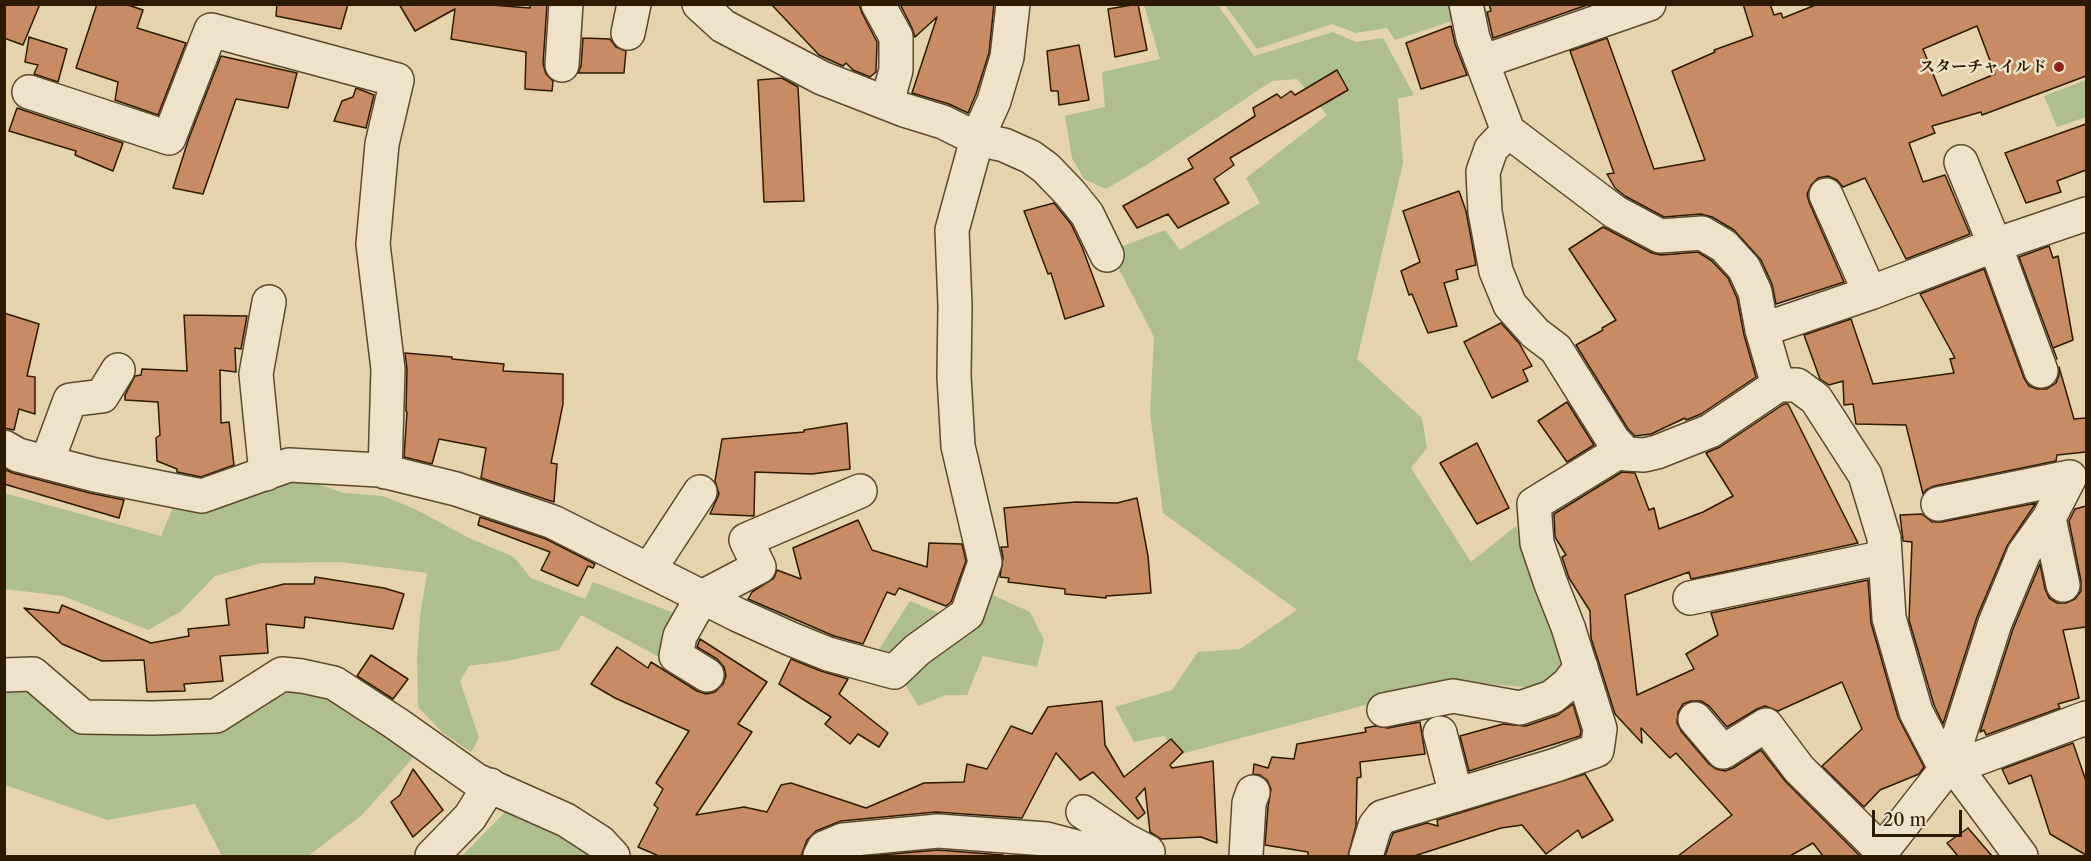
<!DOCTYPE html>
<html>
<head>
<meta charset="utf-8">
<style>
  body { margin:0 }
  #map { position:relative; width:2091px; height:861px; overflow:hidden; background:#e5d3ad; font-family:"Libre Caslon Text",serif }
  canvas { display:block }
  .frame { position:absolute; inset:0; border:6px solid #2d1a02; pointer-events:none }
  .scale { position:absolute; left:1872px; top:810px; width:90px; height:27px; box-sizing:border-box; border:3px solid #2d1a02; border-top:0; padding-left:8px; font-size:18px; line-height:21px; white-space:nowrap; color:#2d1a02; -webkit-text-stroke:4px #eee2ca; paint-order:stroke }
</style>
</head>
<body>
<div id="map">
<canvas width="2091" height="861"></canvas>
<div class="frame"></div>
<div class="scale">20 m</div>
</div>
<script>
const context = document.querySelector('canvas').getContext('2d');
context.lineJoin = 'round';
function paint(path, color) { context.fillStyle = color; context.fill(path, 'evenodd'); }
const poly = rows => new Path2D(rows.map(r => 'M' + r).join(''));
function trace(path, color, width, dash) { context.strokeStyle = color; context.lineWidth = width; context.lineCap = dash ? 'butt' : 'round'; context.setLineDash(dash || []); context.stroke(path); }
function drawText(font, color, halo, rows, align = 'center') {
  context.font = font + ' "Libre Caslon Text","Noto Serif JP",serif'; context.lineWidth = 5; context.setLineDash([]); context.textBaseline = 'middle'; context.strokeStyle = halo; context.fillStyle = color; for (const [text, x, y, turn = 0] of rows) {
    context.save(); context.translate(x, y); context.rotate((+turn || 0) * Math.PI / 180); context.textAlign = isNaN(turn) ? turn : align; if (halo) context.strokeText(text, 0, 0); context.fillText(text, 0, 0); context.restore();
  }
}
const green = poly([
  [1144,5,1218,5,1254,56,1333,32,1356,42,1383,38,1414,95,1398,99,1403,163,1357,359,1422,418,1427,448,1411,468,1471,562,1516,526,1568,667,1546,689,1456,681,1177,755,1164,736,1134,742,1115,707,1172,690,1198,652,1240,649,1297,610,1163,513,1150,413,1154,337,1118,267,1123,246,1165,230,1180,250,1260,203,1246,178,1327,115,1297,79,1272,81,1148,164,1106,189,1084,179,1072,158,1065,116,1105,107,1102,72,1160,59],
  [1225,5,1459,5,1461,18,1395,40,1387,28,1355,33,1332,24,1257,49],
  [2086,80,2086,117,2057,127,2044,96],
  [297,477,344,493,383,496,415,509,469,538,514,557,531,578,585,599,593,582,677,614,661,658,581,615,559,650,506,661,469,666,460,681,479,738,471,752,443,733,418,707,417,658,420,616,427,573,341,562,261,563,215,576,180,612,148,630,63,596,5,589,4,493,161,536,174,505,193,511],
  [984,591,1030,612,1044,640,1037,667,983,656,967,695,946,695,918,706,900,675,874,657,910,601,966,624],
  [31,680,81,725,210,729,284,684,330,693,418,752,362,815,308,856,222,856,195,804,107,820,5,785,5,682],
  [507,810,563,831,598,856,462,856]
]);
const building = poly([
  [4,4,40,4,23,45,4,38,4,4],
  [97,4,125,4,143,10,137,28,186,43,158,115,115,100,118,82,76,68,97,4],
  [277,4,348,4,341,29,276,16,277,4],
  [399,4,478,4,530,8,530,4,547,4,543,64,546,74,553,81,552,91,525,89,526,52,451,39,455,9,415,31,399,4],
  [771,4,859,4,862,13,877,42,876,72,870,77,853,70,846,63,843,66,819,55,771,4],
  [900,4,994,4,989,53,976,94,968,113,949,104,912,93,937,17,915,37,912,28,900,4],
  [1138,4,1147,50,1115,57,1108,9,1138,4],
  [1489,4,1590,4,1493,38,1487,12,1491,11,1489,4],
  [1743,4,1770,4,1774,15,1781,13,1783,18,1818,4,2086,4,2086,76,1982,115,1981,112,1932,126,1935,133,1909,143,1923,182,1945,175,1970,234,1906,259,1865,178,1843,187,1837,180,1828,176,1818,178,1811,185,1807,194,1809,202,1844,282,1776,304,1772,284,1761,260,1734,230,1712,217,1701,214,1664,217,1625,196,1615,188,1607,174,1614,173,1570,51,1607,38,1654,169,1705,160,1672,71,1715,52,1714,50,1753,36,1743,4],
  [1977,26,1995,74,1942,96,1923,49,1977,26],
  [1451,26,1455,44,1467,75,1421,89,1406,43,1451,26],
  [29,37,67,49,58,82,34,74,38,65,25,62,29,37],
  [583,38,610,39,616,47,626,51,624,73,578,73,581,66,583,38],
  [1079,45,1089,100,1059,105,1058,91,1051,91,1047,51,1079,45],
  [221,56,297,73,288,108,236,99,203,194,173,188,189,138,221,56],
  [1337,70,1348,90,1230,158,1234,165,1214,179,1229,203,1178,228,1168,214,1137,228,1123,206,1193,168,1188,159,1255,116,1253,108,1277,94,1281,98,1291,91,1295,95,1337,70],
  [782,78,798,87,804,201,764,202,758,80,782,78],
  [356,88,374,95,366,128,334,121,342,101,353,97,356,88],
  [17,108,123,143,113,171,75,155,76,151,9,131,17,108],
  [2086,124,2086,170,2057,181,2061,192,2026,203,2005,153,2086,124],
  [1459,191,1466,211,1476,265,1456,270,1458,279,1444,283,1457,326,1428,333,1412,294,1409,295,1401,271,1420,262,1403,211,1459,191],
  [1054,203,1071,224,1082,247,1104,306,1065,319,1051,273,1048,274,1024,211,1054,203],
  [1603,227,1652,253,1661,255,1698,252,1712,261,1728,278,1737,298,1744,335,1756,377,1701,414,1686,420,1685,418,1651,434,1635,436,1628,429,1576,345,1603,330,1602,328,1616,320,1569,249,1603,227],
  [2049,246,2053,258,2058,256,2073,340,2053,348,2057,359,2019,257,2049,246],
  [1984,269,2024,378,2029,386,2037,389,2047,389,2056,383,2059,375,2059,367,2074,419,2086,418,2086,452,2057,455,2056,461,1934,486,1926,490,1923,494,1906,425,1856,424,1853,404,1844,405,1843,381,1829,385,1820,379,1804,335,1851,319,1873,384,1954,373,1950,359,1955,358,1920,294,1984,269],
  [4,313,39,324,27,376,35,377,35,414,19,409,14,430,4,428,4,313],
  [184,315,247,316,241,349,235,348,236,372,220,370,221,423,229,422,234,465,201,477,177,472,177,469,157,461,156,438,160,435,158,402,125,400,125,395,135,376,141,375,142,369,187,371,184,315],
  [1501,323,1519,343,1532,366,1523,370,1528,381,1492,398,1464,342,1501,323],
  [405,353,452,357,452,359,504,364,503,371,563,374,563,404,551,463,557,464,554,502,481,478,486,448,439,439,432,464,404,457,407,412,406,411,407,369,405,353],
  [1567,402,1594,445,1567,462,1538,421,1567,402],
  [1784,404,1788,404,1858,543,1691,579,1689,572,1625,595,1637,695,1694,669,1686,654,1718,635,1711,613,1868,580,1871,623,1898,717,1924,767,1919,774,1880,790,1864,807,1822,766,1862,729,1842,682,1778,711,1765,706,1757,709,1727,727,1709,706,1701,701,1691,701,1683,704,1678,712,1677,723,1681,731,1709,764,1716,769,1725,771,1733,768,1761,750,1786,782,1860,856,1823,856,1813,843,1790,856,1678,856,1732,815,1676,753,1670,758,1641,728,1642,743,1615,714,1591,638,1590,611,1569,578,1562,557,1566,555,1555,537,1554,514,1622,472,1635,473,1649,510,1654,508,1659,529,1703,512,1733,496,1706,453,1720,447,1784,404],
  [847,423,850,469,812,474,755,472,754,516,710,514,719,494,715,481,722,439,804,432,804,430,847,423],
  [1477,443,1509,508,1477,524,1440,463,1477,443],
  [4,469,13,473,90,493,124,500,119,518,4,484,4,469],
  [1137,498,1148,556,1151,593,1106,596,1106,598,1065,594,1065,589,1008,582,1009,578,1000,577,1003,558,1001,547,1008,547,1004,508,1076,502,1117,503,1137,498],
  [2036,503,2007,546,1977,617,1943,724,1934,705,1909,620,1912,542,1903,541,1900,515,1922,514,1932,522,1942,522,2036,503],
  [2086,506,2086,627,2063,630,2079,698,2058,704,2060,708,1986,735,1984,730,1980,732,2013,629,2040,564,2045,589,2049,598,2057,603,2066,603,2075,599,2081,591,2081,581,2069,521,2075,509,2086,506],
  [480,517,546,539,595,564,593,568,588,566,578,586,541,570,550,552,478,525,480,517],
  [858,520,872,550,927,567,929,543,962,544,966,561,951,602,946,606,899,588,895,595,887,592,863,644,834,636,748,599,752,592,774,578,777,570,801,579,793,548,858,520],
  [315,577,384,588,404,594,393,629,305,617,304,628,266,624,268,653,220,656,223,681,184,684,185,691,147,692,144,660,102,661,62,644,24,608,59,613,62,605,151,643,189,636,188,629,229,625,226,599,284,584,314,584,315,577],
  [700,639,767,682,738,724,752,732,696,815,744,807,767,812,781,785,791,783,866,808,924,783,964,782,967,764,987,769,1011,726,1032,734,1048,707,1102,701,1105,745,1124,777,1171,739,1183,752,1170,765,1172,768,1213,761,1217,843,1201,837,1161,839,1150,832,1145,788,1136,798,1145,813,1138,819,1093,772,1080,780,1056,753,1022,818,936,812,841,821,816,831,807,840,801,856,659,856,638,847,658,808,654,805,663,789,656,783,689,731,615,698,591,684,617,647,648,668,651,662,697,691,706,694,715,692,723,684,726,676,724,667,717,659,697,647,700,639],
  [371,655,408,679,393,699,357,676,371,655],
  [791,659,821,671,848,679,839,694,888,733,879,747,858,734,850,744,825,724,831,717,779,684,791,659],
  [1573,704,1581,731,1580,736,1469,771,1460,736,1503,724,1526,726,1558,715,1573,704],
  [1420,722,1425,754,1360,762,1361,777,1357,778,1356,826,1348,856,1308,856,1308,852,1265,845,1268,807,1271,789,1267,780,1260,775,1253,774,1254,764,1268,768,1272,757,1294,759,1297,744,1366,732,1365,728,1375,726,1388,728,1420,722],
  [2073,743,2086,781,2086,855,2050,834,2031,775,2009,784,2002,769,2073,743],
  [413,769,443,810,413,837,391,802,400,795,413,769],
  [1585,774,1613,820,1582,838,1578,830,1546,854,1522,825,1501,828,1414,856,1385,856,1393,833,1427,823,1438,826,1437,820,1585,774],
  [1968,828,1992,856,1958,856,1947,843,1968,828],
  [938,850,1003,855,1002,856,868,856,938,850]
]);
const minor = poly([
  [878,4,896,37,896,70,887,103],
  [1013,4,1007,57,994,101,977,139,1004,145,1031,157,1046,168,1070,193,1087,214,1107,255],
  [1466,4,1473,38,1508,131,1615,212,1660,236,1702,233,1724,246,1744,268,1755,292,1762,330,1778,385],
  [628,33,634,4],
  [1482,62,1649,4],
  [562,65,566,4],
  [29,92,169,138,211,30,397,80,382,144,373,244,388,369,385,472],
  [1508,131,1491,149,1483,172,1485,212,1496,271,1510,305,1535,333,1556,349,1613,440,1626,454,1644,455,1657,452,1710,431,1778,385,1797,385,1816,399,1865,475,1884,538,1889,618,1916,712,1940,758,1955,767,2021,856],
  [1961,162,1995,245,2041,371],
  [1826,195,1870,293],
  [1762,330,1870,293,1995,245,2086,214],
  [4,447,18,455,95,475,202,496,289,465,379,470,456,489,553,522,738,615,791,639,828,654,894,672,917,650,967,614,985,562,958,446,954,376,955,306,952,230,977,139,943,122,904,110,822,78,723,26,699,4],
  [47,462,70,400,102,396,118,370],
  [266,474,256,374,269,302],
  [1938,504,2070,477,2049,518,2063,585],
  [649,570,700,492],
  [1690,598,1885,557],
  [4,675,33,674,83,717,153,718,216,716,282,674,302,676,334,683,397,724,476,780,566,820,600,842,613,856],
  [707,675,676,656,680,636,702,597,759,567,746,540,860,491],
  [1384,710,1453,696,1520,708,1552,697,1568,684,1581,667],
  [1695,719,1723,752,1766,725,1799,769,1882,851],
  [1440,733,1456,795],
  [1955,767,2086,718],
  [1083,812,1125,840,1148,852],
  [432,856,470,817,490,785],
  [820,856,824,848,843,840,938,831,1046,839,1095,852,1145,856],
  [1246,856,1249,803,1253,792],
  [1366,856,1375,826,1382,817,1556,765,1597,750,1600,729,1568,627,1551,584,1537,543,1534,504,1622,450],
  [1878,856,1950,764,1995,623,2024,553,2049,518]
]);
const markers = [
  [2059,67,6,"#8f2418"]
];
const poiNames = [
  ["スターチャイルド",2047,67]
];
paint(green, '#aebe8f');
paint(building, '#c88b63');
trace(building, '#2d1a02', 1.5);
trace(minor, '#5b482d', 36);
trace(minor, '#eee2ca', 33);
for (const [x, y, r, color] of markers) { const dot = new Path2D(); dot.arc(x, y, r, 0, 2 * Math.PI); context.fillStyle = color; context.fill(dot); trace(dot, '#eee2ca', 2); }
drawText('bold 16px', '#2d1a02', '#eee2ca', poiNames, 'right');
</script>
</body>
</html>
